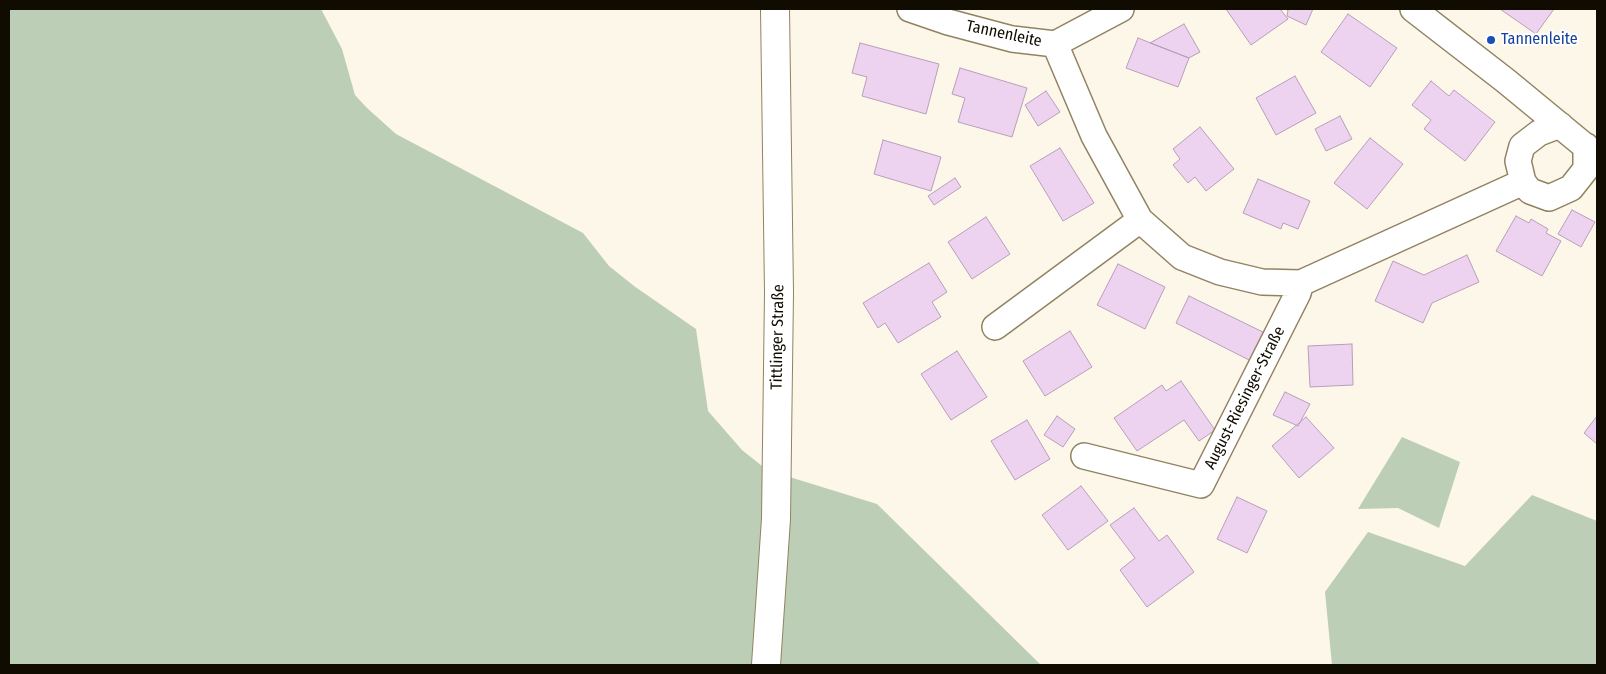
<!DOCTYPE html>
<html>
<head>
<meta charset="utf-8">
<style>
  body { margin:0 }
  #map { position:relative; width:1606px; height:674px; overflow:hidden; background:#fdf7e9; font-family:"Fira Sans Condensed",sans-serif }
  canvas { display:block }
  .frame { position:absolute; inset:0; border:10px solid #110c02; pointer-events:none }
</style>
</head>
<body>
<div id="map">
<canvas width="1606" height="674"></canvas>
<div class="frame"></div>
</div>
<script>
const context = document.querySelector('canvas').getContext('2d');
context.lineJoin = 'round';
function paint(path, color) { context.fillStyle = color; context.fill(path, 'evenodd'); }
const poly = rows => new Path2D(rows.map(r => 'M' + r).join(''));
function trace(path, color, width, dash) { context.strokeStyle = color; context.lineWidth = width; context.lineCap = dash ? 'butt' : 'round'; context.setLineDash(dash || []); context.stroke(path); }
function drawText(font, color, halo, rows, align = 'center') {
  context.font = font + ' "Fira Sans Condensed",sans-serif'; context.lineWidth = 4; context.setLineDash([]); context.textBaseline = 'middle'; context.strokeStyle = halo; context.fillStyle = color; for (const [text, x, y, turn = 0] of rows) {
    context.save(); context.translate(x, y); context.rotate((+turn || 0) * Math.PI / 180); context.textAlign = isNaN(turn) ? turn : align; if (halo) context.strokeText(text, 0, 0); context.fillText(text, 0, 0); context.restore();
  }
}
const green = poly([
  [9,9,321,9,342,49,355,95,367,108,396,134,583,233,609,266,634,286,696,329,708,411,742,450,767,470,877,504,1041,665,9,665],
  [1402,437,1460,462,1439,528,1398,508,1358,509],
  [1532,495,1597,521,1597,665,1332,665,1325,592,1368,532,1465,566]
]);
const building = poly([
  [1226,9,1280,9,1288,19,1251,45,1226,9],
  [1284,9,1313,9,1306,25,1287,16,1288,10,1284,9],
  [1500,9,1554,9,1536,34,1500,9],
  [1348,14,1397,48,1370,87,1321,52,1348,14],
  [1184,24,1200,52,1189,58,1150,43,1184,24],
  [1138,38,1189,58,1178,87,1126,68,1138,38],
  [860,43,939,64,926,114,862,96,867,77,852,73,860,43],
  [960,68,1027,88,1012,137,958,122,965,98,952,94,960,68],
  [1295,76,1316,113,1276,135,1256,98,1295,76],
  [1431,81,1449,96,1454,90,1495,122,1465,161,1424,129,1431,120,1412,105,1431,81],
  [1046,91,1060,112,1038,126,1025,105,1046,91],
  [1340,116,1352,139,1326,151,1315,129,1340,116],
  [1200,127,1234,169,1206,191,1195,177,1188,183,1173,165,1180,159,1173,149,1200,127],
  [1370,138,1403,164,1367,209,1334,183,1370,138],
  [883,140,941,157,931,191,874,174,883,140],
  [1060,148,1094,203,1063,221,1030,166,1060,148],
  [955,178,961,187,934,205,928,196,955,178],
  [1258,179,1310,201,1298,229,1283,223,1281,229,1243,213,1258,179],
  [1572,210,1595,222,1581,247,1558,234,1572,210],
  [1516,216,1529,223,1531,219,1548,229,1546,233,1561,241,1542,276,1496,251,1516,216],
  [986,217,1010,254,972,279,948,242,986,217],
  [1467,255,1479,282,1432,303,1423,323,1375,301,1393,261,1424,275,1467,255],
  [929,263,947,292,932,302,941,317,898,343,885,323,878,328,863,303,929,263],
  [1118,264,1165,287,1145,329,1097,305,1118,264],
  [1189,296,1269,335,1255,363,1176,323,1189,296],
  [1070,331,1092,367,1045,396,1023,361,1070,331],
  [1352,344,1353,385,1310,387,1308,346,1352,344],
  [957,351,987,397,951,420,921,374,957,351],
  [1181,381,1215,430,1199,441,1184,420,1137,451,1114,418,1162,385,1166,391,1181,381],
  [1285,392,1310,404,1298,426,1273,415,1285,392],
  [1057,416,1075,429,1063,447,1044,435,1057,416],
  [1597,416,1597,444,1584,433,1597,416],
  [1306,417,1334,448,1299,478,1272,446,1306,417],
  [1027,420,1050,459,1015,480,991,441,1027,420],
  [1081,486,1108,521,1068,550,1042,515,1081,486],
  [1237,497,1267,511,1247,553,1217,539,1237,497],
  [1134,508,1159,541,1167,535,1194,572,1147,607,1120,570,1135,558,1110,525,1134,508]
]);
const minor = poly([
  [910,9,948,22,1012,39,1055,44,1121,9],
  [1413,9,1506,81,1597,156],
  [1055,44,1094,136,1140,220,1182,257,1220,272,1262,282,1301,283,1523,182],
  [1560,125,1539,133,1522,146,1518,161,1523,182,1530,191,1549,198,1571,188,1586,169,1586,146],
  [995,327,1140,220],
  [1084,456,1201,485,1298,293,1301,283]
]);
const tertiary = poly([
  [766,665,776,519,779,293,775,9]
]);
const markers = [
  [1491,40,5,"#1a4fb4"]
];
const streetNames = [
  ["Tannenleite",1004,34,12],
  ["Tittlinger Straße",778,337,-89],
  ["August-Riesinger-Straße",1245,398,-63]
];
const transitNames = [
  ["Tannenleite",1501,40]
];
paint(green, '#bdceb7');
paint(building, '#edd3f0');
trace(building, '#b79eba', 1);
trace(minor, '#918362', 28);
trace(tertiary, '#918362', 30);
trace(minor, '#fff', 25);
trace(tertiary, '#fff', 28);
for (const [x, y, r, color] of markers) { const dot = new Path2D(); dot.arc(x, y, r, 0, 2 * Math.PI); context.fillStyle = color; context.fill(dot); trace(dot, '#fff', 2); }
drawText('16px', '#110c02', '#fff', streetNames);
drawText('16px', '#164399', '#fff', transitNames, 'left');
</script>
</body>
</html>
